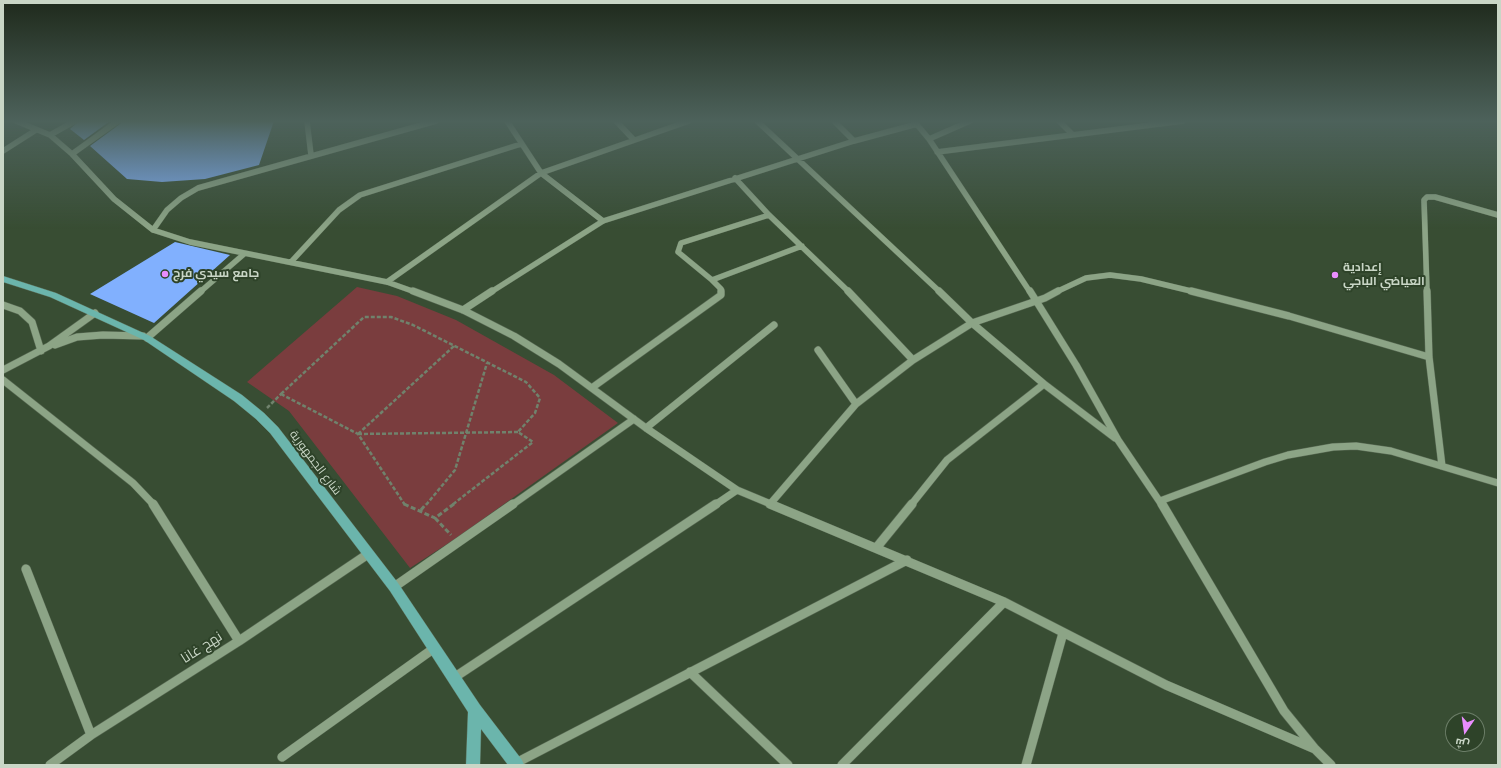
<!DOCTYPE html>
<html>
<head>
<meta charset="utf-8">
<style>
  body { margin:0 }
  #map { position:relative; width:1501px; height:768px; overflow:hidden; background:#384d33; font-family:"Varela Round",Cairo,sans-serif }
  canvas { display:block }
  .frame { position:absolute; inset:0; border:4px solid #c9d6c6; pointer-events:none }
  .north { position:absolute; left:1445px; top:712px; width:40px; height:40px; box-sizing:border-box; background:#2e4329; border:1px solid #6c7e68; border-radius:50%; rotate:193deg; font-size:11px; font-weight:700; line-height:16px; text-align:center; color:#c9d6c6 }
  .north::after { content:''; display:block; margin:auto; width:14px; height:18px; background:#e98dfe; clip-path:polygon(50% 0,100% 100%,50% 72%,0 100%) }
</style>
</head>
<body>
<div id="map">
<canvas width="1501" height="768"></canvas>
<div class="frame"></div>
<div class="north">ش</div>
</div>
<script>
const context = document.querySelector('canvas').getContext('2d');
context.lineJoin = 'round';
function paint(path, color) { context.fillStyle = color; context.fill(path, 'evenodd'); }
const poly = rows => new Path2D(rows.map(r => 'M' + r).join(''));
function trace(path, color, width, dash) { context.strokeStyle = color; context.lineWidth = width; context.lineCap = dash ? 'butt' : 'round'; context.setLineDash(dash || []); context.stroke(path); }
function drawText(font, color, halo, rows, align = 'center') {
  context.font = font + ' "Varela Round",Cairo,sans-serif'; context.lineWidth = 4; context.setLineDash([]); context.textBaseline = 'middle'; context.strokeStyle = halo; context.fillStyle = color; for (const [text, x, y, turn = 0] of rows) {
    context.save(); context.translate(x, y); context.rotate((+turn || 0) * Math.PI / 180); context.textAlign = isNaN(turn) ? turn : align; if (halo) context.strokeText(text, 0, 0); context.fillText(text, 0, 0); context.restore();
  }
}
const green = poly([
  [357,287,397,296,456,320,554,375,618,423,455,539,410,568,289,411,247,382]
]);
const building = poly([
  [79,121,110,121,84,140,70,129],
  [122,121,274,121,259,165,205,179,162,182,127,179,90,146,120,124],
  [175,242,230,255,154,323,90,294]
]);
const pathFar1 = poly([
  [281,394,358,434,405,505],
  [281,394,364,317,391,317,413,325,526,382,540,398,535,413,518,432,533,442,452,505],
  [267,408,281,394],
  [358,434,518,432],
  [358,434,454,346],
  [426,505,455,470,487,363]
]);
const path = poly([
  [404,504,435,518,454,504],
  [421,510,426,504],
  [435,518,451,535]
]);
const minorFar2 = poly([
  [16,121,50,135,72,154,114,199,153,230,190,242,387,282,415,292],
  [307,121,311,155],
  [507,121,541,173,603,221],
  [616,121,633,139],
  [757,121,940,292],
  [834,121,854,141],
  [914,121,929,139,1030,292],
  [1059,121,1072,134],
  [50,135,75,121],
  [929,139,970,121],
  [3,151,36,130],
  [937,152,1183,121],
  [72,154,118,121],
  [735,178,769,215,849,292],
  [153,230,167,210,181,198,198,188,436,121],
  [291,262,339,210,360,195,521,144],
  [712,280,802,246],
  [387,282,541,173,689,121],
  [200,292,244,254],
  [491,292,603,221,854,141,917,124],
  [721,292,721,289,712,280,678,252,681,243,769,215],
  [1056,292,1086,278,1110,275,1141,279,1195,292],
  [1427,292,1424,200,1427,197,1435,197,1498,215]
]);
const minorFar1 = poly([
  [413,291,463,310,514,336,559,364,646,428,737,490,773,505],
  [848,291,913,360],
  [939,291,972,323,1044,384,1115,438],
  [1030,291,1076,365,1118,440,1162,505],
  [1191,291,1289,316,1429,357],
  [1427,291,1429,357,1442,466],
  [3,305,20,311,32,322,41,351],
  [463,310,492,291],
  [147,338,201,291],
  [55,345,77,337,103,335,143,336],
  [818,350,856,404],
  [3,370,49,346,95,313],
  [3,380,133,483,154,505],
  [593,387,721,295,721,291],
  [646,428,774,325],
  [1160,501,1265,462,1288,455,1333,447,1356,446,1391,451,1498,483],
  [771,503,856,404,913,360,972,323,1045,298,1058,291],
  [512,505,634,419],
  [715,505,737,490],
  [911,505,947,460,1044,384]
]);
const minor = poly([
  [153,504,239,641],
  [770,504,1004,602,1166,685,1315,749],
  [1162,504,1284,711,1315,749,1331,765],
  [877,547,912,504],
  [26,569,91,735],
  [394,587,513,504],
  [690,672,788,765],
  [455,677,716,504],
  [282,757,433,649],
  [516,763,907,560],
  [50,765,91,735,239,641,368,554],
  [842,765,1004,602],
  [1026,765,1063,633]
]);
const major = poly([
  [3,276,56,293,150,336,242,395,264,413,278,427,398,583,480,705,522,760,524,765,508,765,481,729,480,765,466,765,468,712,390,591,270,433,256,419,234,401,144,340,50,297,3,282,3,276]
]);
const markers = [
  [165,274,4,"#e98dfe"],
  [1335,275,4,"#e98dfe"]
];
const poiNames = [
  ["إعدادية",1343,268],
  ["العياضي الباجي",1343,282],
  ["جامع سيدي فرج",173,274]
];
const streetNames = [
  ["شارع الجمهورية",315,463,53]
];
const nearStreetnames = [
  ["نهج غانا",202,648,-33]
];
paint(green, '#7a3d3e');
paint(building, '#81b0fe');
trace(minorFar2, '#596a54', 6);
trace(minorFar1, '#596a54', 8);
trace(minor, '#596a54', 10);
trace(major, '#596a54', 1);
trace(pathFar1, '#70826c', 2.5, [4, 2]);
trace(path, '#70826c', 3, [5, 2.5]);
trace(minorFar2, '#8ca486', 5.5);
trace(minorFar1, '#8ca486', 7);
trace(minor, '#8ca486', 9);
paint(major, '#6bb5ac');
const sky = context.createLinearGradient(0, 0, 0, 229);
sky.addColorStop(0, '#1f2a1c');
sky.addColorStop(0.53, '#4d625b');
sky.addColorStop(1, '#4d625b00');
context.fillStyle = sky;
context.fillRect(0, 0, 1501, 229);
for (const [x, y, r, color] of markers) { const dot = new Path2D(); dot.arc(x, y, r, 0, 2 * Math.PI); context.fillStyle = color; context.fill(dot); trace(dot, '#2e4329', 1.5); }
drawText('bold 12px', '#c9d6c6', '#2e4329', poiNames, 'left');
drawText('12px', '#c9d6c6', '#2e4329', streetNames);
drawText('14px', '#c9d6c6', '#2e4329', nearStreetnames);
</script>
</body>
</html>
